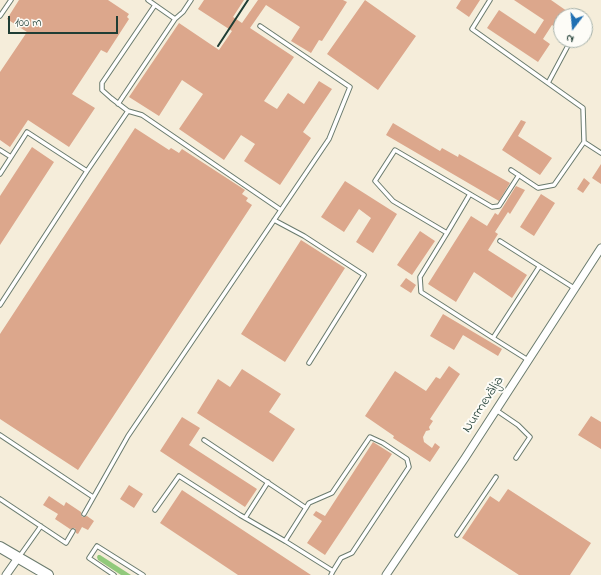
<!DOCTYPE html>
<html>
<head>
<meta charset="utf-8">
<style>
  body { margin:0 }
  #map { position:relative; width:601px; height:575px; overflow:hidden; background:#f5edda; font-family:"Indie Flower",sans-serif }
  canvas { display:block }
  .north { position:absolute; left:553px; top:8px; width:40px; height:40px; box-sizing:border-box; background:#fdfcf7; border:1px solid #a4b0a9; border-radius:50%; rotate:196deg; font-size:11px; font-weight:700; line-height:16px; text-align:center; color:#1f3d34 }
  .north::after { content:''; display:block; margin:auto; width:14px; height:18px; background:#1f6fb2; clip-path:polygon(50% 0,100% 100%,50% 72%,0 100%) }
  .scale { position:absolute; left:8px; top:16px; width:110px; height:18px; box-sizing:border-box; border:2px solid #1f3d34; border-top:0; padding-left:5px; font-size:12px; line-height:14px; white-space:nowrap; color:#1f3d34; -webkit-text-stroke:3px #fdfcf7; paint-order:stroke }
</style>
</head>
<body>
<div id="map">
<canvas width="601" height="575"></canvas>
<div class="north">N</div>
<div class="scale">100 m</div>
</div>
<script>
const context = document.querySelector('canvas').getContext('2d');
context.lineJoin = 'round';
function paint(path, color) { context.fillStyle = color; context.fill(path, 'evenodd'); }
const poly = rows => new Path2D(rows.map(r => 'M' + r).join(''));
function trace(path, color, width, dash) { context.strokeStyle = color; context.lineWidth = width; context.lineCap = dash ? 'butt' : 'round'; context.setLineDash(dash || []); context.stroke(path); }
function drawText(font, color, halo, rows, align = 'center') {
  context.font = font + ' "Indie Flower",sans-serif'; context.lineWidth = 4; context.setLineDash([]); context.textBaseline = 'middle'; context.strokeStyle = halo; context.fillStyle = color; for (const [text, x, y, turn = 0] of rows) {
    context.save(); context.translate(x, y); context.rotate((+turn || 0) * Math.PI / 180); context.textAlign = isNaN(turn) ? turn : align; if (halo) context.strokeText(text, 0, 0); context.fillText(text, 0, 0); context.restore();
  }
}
const green = poly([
  [98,555,100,555,131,575,121,575,98,560,97,557]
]);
const building = poly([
  [19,0,108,0,129,14,127,17,129,19,107,53,101,50,72,94,95,108,69,147,28,120,10,147,0,140,0,72,27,32,7,19],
  [204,0,244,0,233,17,242,23,258,0,343,0,347,2,322,41,319,40,311,53,291,41,300,27,266,5,250,28,294,57,264,101,277,109,288,93,304,104,319,81,332,89,303,132,311,138,280,185,244,161,255,144,241,135,224,160,179,129,203,94,182,80,159,116,129,97,179,23,219,50,232,31,198,9],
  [365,0,416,36,378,90,327,54],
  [461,0,480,0,469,17,456,8],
  [514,0,551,0,574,16,561,16,561,31,552,25,543,39,550,44,538,62,487,28,499,10,535,34,544,20],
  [521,120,526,122,518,136,552,158,540,175,502,150],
  [393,123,440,151,442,148,458,157,459,154,510,183,499,201,386,135],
  [135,128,169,150,171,148,179,153,182,149,245,190,242,194,248,198,246,201,252,205,78,470,0,419,0,334],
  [32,147,54,162,0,245,0,196],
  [601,164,601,184,592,178],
  [584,178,590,183,583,193,577,189],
  [345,181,397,214,373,253,356,242,371,218,359,209,344,232,321,217],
  [516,186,525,190,510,214,508,212,495,232,498,234,488,250,527,275,512,298,474,272,456,302,428,284,471,216,487,226,495,213,498,215],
  [541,194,555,203,534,236,520,227],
  [420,231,435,241,412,275,397,265],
  [301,240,345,268,285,362,241,334],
  [406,278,416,285,411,293,400,286],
  [443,314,502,349,498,356,463,335,454,350,430,336],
  [449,366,460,374,430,419,433,421,429,427,430,430,426,431,423,437,424,442,432,448,435,443,440,447,430,462,393,438,394,436,365,416,395,371,426,391,436,377,440,379],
  [242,369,281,394,269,412,295,429,273,462,197,413,218,379,230,387],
  [591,416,601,422,601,449,578,435],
  [182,417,200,428,189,445,257,489,245,507,160,451],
  [373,442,392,454,325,555,307,543,322,521,313,515,316,511,325,516],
  [129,485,143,494,134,508,120,499],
  [508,489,591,543,570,575,519,575,462,538,490,496,499,502],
  [182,490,311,575,238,575,160,523],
  [49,496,64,506,66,502,81,512,82,517,87,516,94,521,88,530,82,527,78,534,76,533,75,528,70,529,55,519,58,514,43,505]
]);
const service = poly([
  [490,0,472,29,583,108,584,142,601,153],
  [0,16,11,0],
  [175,19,183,12,191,0],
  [548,83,571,40],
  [118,104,175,19,155,5],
  [128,111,142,115,281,210],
  [0,150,11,157,27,132,87,171],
  [511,170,538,188,554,185,584,142],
  [0,174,11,157],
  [274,220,304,236,364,275,309,363],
  [447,233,470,194],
  [500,241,574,288],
  [0,305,87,171,128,111,111,98,102,90,102,83,155,5,148,0],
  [493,338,421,292,420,277,447,233,393,201,375,181,395,150,492,207,499,206,519,175],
  [528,360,493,338,539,267],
  [496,410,518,425,530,437,516,458],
  [0,435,93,497],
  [204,440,306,508],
  [0,499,66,543,73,531],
  [155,510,179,476,240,515,285,541],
  [84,514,128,436,329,139,350,87,260,26],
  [245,518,268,482],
  [457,535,496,477],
  [19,557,41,526],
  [114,575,89,558,97,546,143,575],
  [331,575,333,571,341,558,352,553,409,467,407,459,383,443,370,437,332,493,309,503,285,541,333,571]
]);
const minor = poly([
  [6,575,18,558],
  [386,575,465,458,601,248]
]);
const secondary = poly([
  [0,547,48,575]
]);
const rail = poly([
  [218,46,248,0]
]);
const streetNames = [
  ["Nurmevälja",484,405,-57]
];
paint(green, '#91c97b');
paint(building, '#dca78c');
trace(service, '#6a7b6e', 5.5);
trace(minor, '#6a7b6e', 9);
trace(secondary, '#6a7b6e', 12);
trace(service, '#fff', 3.5);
trace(minor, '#fff', 7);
trace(secondary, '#fff', 10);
trace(rail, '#1f3d34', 2);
drawText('14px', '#1f3d34', '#fdfcf7', streetNames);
</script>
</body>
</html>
